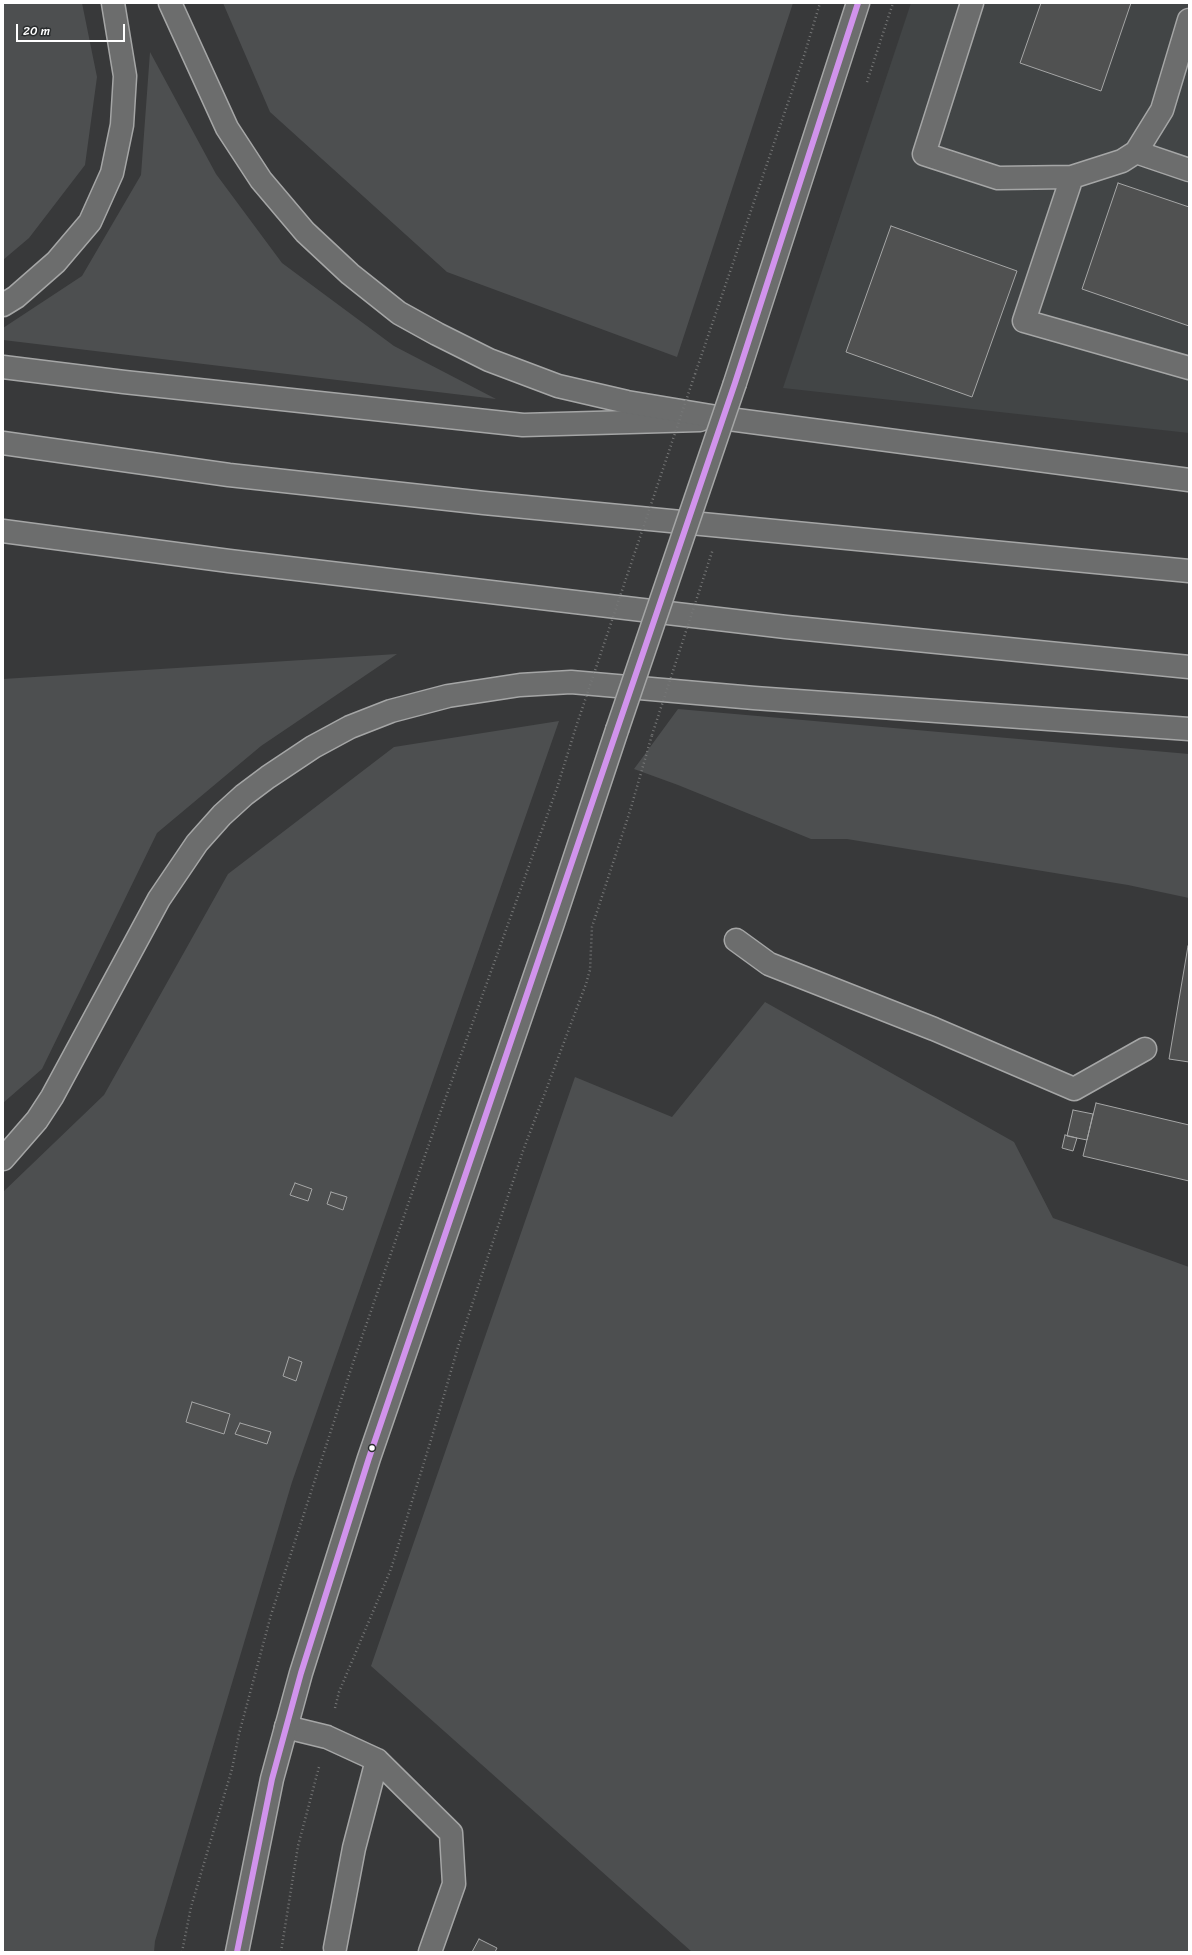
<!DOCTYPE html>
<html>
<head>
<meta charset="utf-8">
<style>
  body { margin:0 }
  #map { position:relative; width:1192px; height:1955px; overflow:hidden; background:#38393a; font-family:Sriracha,sans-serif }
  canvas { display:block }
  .frame { position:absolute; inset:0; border:4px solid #fff; pointer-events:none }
  .scale { position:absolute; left:16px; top:24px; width:109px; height:18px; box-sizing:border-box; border:2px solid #fff; border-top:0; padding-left:5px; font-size:12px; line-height:14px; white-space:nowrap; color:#fff; -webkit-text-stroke:3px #2a2d2e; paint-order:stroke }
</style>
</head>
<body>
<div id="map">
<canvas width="1192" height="1955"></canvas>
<div class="frame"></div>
<div class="scale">20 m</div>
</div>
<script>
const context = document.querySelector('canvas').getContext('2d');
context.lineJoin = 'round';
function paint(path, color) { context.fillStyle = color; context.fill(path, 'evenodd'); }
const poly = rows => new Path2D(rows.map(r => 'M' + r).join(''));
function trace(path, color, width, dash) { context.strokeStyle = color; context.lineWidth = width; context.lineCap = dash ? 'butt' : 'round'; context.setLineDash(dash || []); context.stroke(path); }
const built = poly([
  [911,3,1189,3,1189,433,783,388]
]);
const green = poly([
  [3,3,82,3,97,77,85,165,29,238,3,260],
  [223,3,793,3,677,357,447,272,270,112],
  [150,52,216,174,282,263,394,346,496,399,3,340,3,328,82,276,141,175],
  [397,654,261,746,157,833,42,1069,3,1103,3,679],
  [678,709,1189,754,1189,898,1128,885,847,839,811,839,678,785,634,769],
  [559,721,292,1482,155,1941,154,1952,3,1952,3,1192,104,1095,228,874,394,747],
  [765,1002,1014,1142,1053,1218,1189,1267,1189,1952,692,1952,371,1666,575,1077,672,1117]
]);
const building = poly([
  [1041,3,1131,3,1101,91,1020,63,1041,3],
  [1118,183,1189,207,1189,326,1082,289,1118,183],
  [891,226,1017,271,972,397,846,352,891,226],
  [1188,946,1189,946,1189,1062,1169,1059,1188,946],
  [1096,1103,1189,1125,1189,1181,1083,1156,1096,1103],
  [1073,1110,1093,1114,1087,1140,1067,1136,1073,1110],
  [1065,1135,1077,1138,1073,1151,1062,1148,1065,1135],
  [295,1183,312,1189,308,1201,290,1195,295,1183],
  [331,1192,347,1197,343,1210,327,1204,331,1192],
  [289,1357,302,1362,296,1381,283,1376,289,1357],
  [192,1402,230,1414,224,1434,186,1422,192,1402],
  [240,1423,271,1432,267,1444,235,1434,240,1423],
  [479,1939,497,1948,495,1952,472,1952,479,1939]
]);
const path = poly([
  [867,82,893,3],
  [695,374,804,56,820,3],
  [335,1708,339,1692,391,1569,431,1440,458,1347,523,1151,586,984,590,970,592,927,630,811,652,735],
  [182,1952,191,1907,232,1769,239,1734,271,1615,354,1360,429,1144,557,788,576,727],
  [281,1952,298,1846,319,1767]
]);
const lane = poly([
  [972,3,924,154,998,178,1072,177,1122,161,1136,152,1162,110,1189,20],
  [1136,152,1189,170],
  [1072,177,1024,321,1189,368],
  [3,367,124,382,523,425,700,420],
  [736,940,769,964,934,1029,1074,1089,1145,1049],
  [286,1727,327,1737,377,1760,451,1833,454,1884,430,1952],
  [335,1948,354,1848,377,1760]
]);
const primary = poly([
  [735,383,858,3],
  [237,1952,272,1779,301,1673,369,1458,553,923,617,730]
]);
const highway = poly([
  [170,3,227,128,261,180,305,232,350,274,399,313,437,334,489,360,558,386,627,402,729,419,1189,480],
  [3,305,16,297,56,262,90,222,112,173,122,125,125,76,113,3],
  [3,443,229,475,484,503,1189,571],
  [3,531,229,561,786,627,1189,667],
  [3,1159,37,1120,52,1097,159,899,197,843,222,815,244,795,268,777,313,747,350,727,391,711,448,696,520,685,571,682,754,698,1189,729]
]);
const pathBridge = poly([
  [576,727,695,374],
  [652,735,713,549]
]);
const primaryBridge = poly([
  [617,730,735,383]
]);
const bus1 = poly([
  [237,1952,272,1779,301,1673,369,1458,735,383,858,3]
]);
const markers = [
  [372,1448,3.5,"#fff"]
];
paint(built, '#424546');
paint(green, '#4d4f50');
paint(building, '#505151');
trace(building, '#a5a6a6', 1);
trace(lane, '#a5a6a6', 25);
trace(primary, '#a5a6a6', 25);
trace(highway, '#a5a6a6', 25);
trace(path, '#757676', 2.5, [1, 3]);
trace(lane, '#6c6d6d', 22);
trace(primary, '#6c6d6d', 22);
trace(highway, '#6c6d6d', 22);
trace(primaryBridge, '#a5a6a6', 25, []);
trace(pathBridge, '#757676', 2.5, [1, 3]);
trace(primaryBridge, '#6c6d6d', 22);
trace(bus1, '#d193ec', 6);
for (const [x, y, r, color] of markers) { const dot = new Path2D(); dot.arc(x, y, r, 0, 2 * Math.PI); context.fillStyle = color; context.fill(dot); trace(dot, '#2a2d2e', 1.5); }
</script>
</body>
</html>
